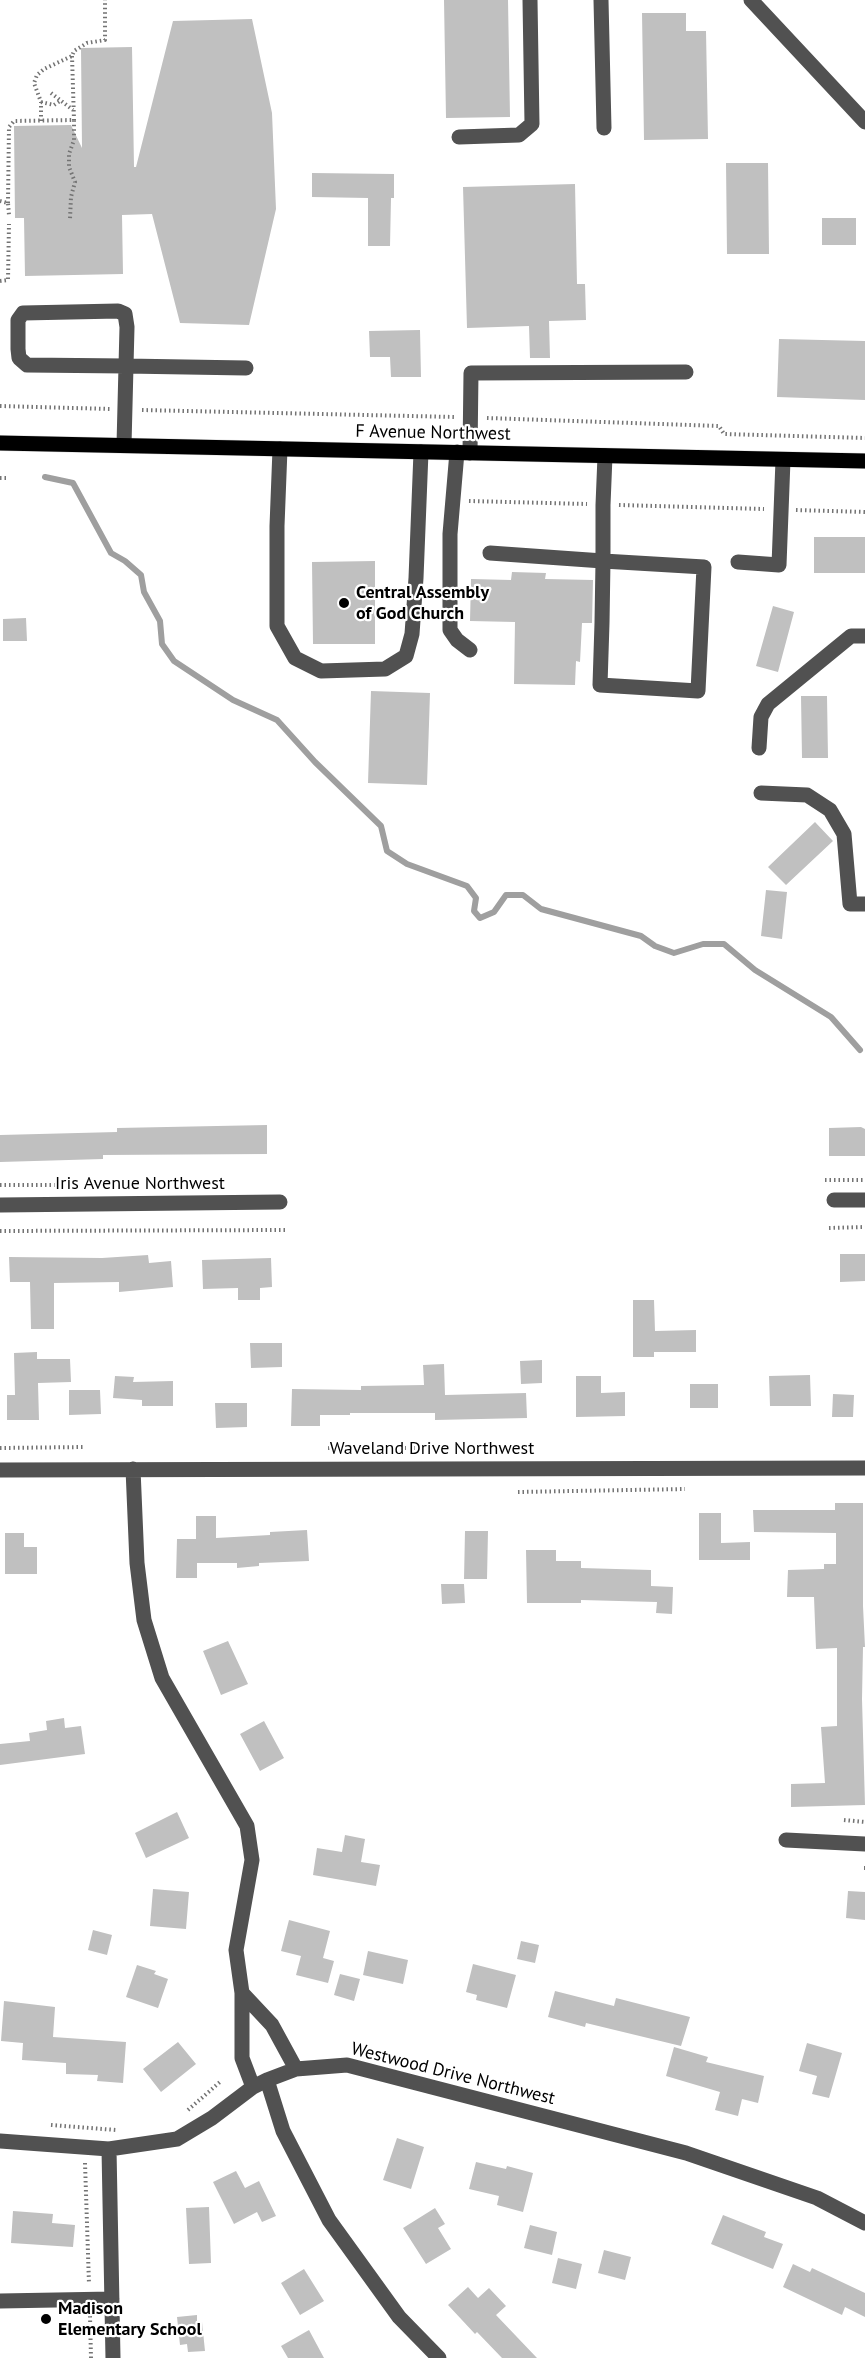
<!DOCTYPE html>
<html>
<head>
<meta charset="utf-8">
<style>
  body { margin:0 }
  canvas { display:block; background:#fff }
</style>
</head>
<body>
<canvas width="865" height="2358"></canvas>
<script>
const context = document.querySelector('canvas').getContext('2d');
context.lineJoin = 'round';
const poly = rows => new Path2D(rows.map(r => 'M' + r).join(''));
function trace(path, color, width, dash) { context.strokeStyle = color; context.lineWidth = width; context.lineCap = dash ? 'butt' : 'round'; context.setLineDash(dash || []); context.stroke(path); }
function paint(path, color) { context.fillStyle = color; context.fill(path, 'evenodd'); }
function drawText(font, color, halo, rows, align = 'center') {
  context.font = font + ' "PT Sans",sans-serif'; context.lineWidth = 4.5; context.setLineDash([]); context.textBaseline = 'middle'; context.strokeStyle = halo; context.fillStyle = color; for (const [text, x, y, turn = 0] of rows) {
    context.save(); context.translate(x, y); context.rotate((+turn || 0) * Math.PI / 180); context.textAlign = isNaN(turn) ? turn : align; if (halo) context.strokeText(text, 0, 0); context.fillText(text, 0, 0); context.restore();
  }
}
const stream = poly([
  [45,477,73,483,111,553,125,561,141,575,144,592,160,621,162,644,174,661,233,700,277,720,315,762,381,826,387,851,407,864,467,886,476,898,474,911,480,918,494,912,506,895,523,895,541,909,641,936,655,946,674,953,703,944,724,944,755,970,831,1017,860,1050]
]);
const building = poly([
  [444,0,508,0,510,117,446,118],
  [642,13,686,13,686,31,706,31,708,139,644,140],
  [252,19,272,113,276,209,249,325,180,323,152,214,122,215,123,274,25,276,24,218,15,218,14,126,71,125,82,148,81,48,132,47,134,167,136,167,173,21],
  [726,163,768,163,769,254,727,254],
  [312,173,394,174,394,198,391,198,390,246,368,246,368,198,312,197],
  [575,184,577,284,585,284,586,320,549,321,550,358,530,358,529,326,467,328,463,187],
  [822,218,856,218,856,245,822,245],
  [420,330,421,377,391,377,390,357,370,357,369,331],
  [779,339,865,341,865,400,777,397],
  [814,537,865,537,865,573,814,573],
  [375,561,375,644,313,644,312,562],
  [512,572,546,573,545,579,593,580,592,623,582,623,580,662,576,661,575,685,514,684,515,622,470,621,471,579,511,580],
  [773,606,794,612,778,672,756,666],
  [26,618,27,641,3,641,3,619],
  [371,691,430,693,427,785,368,783],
  [801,696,827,696,828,758,802,758],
  [815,822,833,841,786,885,768,867],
  [766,890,787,892,782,939,761,936],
  [267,1125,267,1154,103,1155,103,1159,0,1162,0,1135,117,1132,117,1128],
  [861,1127,865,1129,865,1156,829,1156,829,1128],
  [840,1254,865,1254,865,1281,840,1282],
  [148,1255,149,1263,171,1261,173,1287,119,1292,119,1282,54,1283,54,1329,31,1329,30,1282,10,1282,9,1257,102,1258],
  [271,1258,272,1287,260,1288,260,1300,238,1300,238,1288,203,1289,202,1260],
  [633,1300,654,1300,655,1331,696,1330,696,1352,654,1352,654,1357,633,1357],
  [250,1343,282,1343,282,1367,251,1368],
  [37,1352,37,1359,70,1359,71,1382,38,1383,39,1420,7,1420,7,1395,15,1395,14,1353],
  [542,1360,542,1383,521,1384,520,1361],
  [444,1364,445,1395,526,1393,527,1418,435,1420,435,1413,350,1413,350,1415,320,1415,320,1426,291,1426,292,1389,361,1390,361,1386,424,1385,423,1365],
  [810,1375,811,1406,770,1406,769,1376],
  [115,1376,134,1377,133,1382,173,1381,173,1406,142,1406,142,1400,113,1398],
  [576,1376,601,1376,601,1393,625,1392,625,1416,576,1417],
  [690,1384,718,1384,718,1408,690,1408],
  [69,1390,100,1390,101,1414,69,1415],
  [833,1394,854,1395,853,1417,832,1417],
  [215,1403,247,1403,247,1427,216,1428],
  [835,1503,863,1503,863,1606,865,1647,863,1647,862,1699,865,1805,791,1807,791,1784,825,1783,821,1727,837,1726,837,1648,816,1649,814,1597,787,1597,788,1570,824,1569,824,1564,836,1564,836,1533,754,1532,753,1510,835,1510],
  [699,1513,721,1513,721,1543,750,1542,750,1560,699,1560],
  [196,1516,216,1516,216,1538,270,1535,270,1532,307,1530,309,1561,259,1563,259,1566,237,1568,237,1563,197,1563,197,1578,176,1578,177,1539,196,1539],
  [465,1531,488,1531,487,1579,464,1579],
  [5,1533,24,1533,24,1547,37,1547,37,1574,5,1574],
  [526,1550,556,1550,556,1561,581,1561,581,1568,651,1570,651,1586,673,1587,672,1614,656,1613,657,1602,581,1600,581,1603,527,1603],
  [441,1584,464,1584,465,1603,442,1604],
  [228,1641,248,1684,221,1695,203,1651],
  [64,1718,65,1728,81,1726,85,1754,0,1765,0,1744,30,1741,29,1733,47,1730,46,1721],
  [264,1721,284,1758,260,1771,240,1734],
  [177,1812,189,1838,146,1858,135,1833],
  [345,1835,365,1839,361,1862,380,1865,376,1886,313,1875,317,1848,342,1852],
  [153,1889,189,1892,186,1929,150,1926],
  [848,1891,865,1892,865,1920,846,1918],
  [289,1920,330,1931,323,1958,334,1961,328,1983,296,1975,301,1956,281,1951],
  [93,1930,112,1935,107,1955,88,1950],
  [521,1941,539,1945,535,1963,517,1959],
  [368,1951,408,1960,403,1984,363,1975],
  [473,1964,516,1975,507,2008,476,2000,477,1995,466,1992],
  [137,1965,156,1971,154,1974,168,1979,158,2008,126,1997],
  [340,1974,360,1979,354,2001,334,1995],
  [555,1991,614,2006,616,1998,690,2017,681,2046,586,2023,585,2027,548,2017],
  [4,2001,55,2007,53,2037,126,2042,123,2083,97,2081,98,2075,66,2074,66,2063,22,2060,23,2043,1,2041],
  [178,2042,196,2064,161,2092,143,2069],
  [807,2043,842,2053,829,2098,812,2094,817,2076,799,2071],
  [674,2047,708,2057,706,2062,764,2076,758,2103,742,2099,738,2116,715,2110,720,2092,666,2076],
  [397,2138,424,2147,411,2189,383,2180],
  [476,2162,506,2169,507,2166,533,2173,523,2212,497,2205,499,2196,469,2189],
  [236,2171,245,2188,259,2181,276,2216,262,2222,257,2212,234,2224,213,2182],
  [209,2207,211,2263,189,2264,186,2208],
  [435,2208,445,2224,438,2228,451,2249,426,2264,403,2228],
  [13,2211,53,2214,52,2223,75,2225,73,2247,11,2243],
  [723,2215,766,2232,764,2237,783,2244,773,2269,711,2244],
  [530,2225,557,2232,552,2255,524,2248],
  [604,2250,631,2257,625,2280,598,2273],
  [558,2258,582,2264,576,2289,552,2283],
  [793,2264,810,2272,812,2268,865,2293,865,2317,845,2307,842,2315,783,2287],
  [304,2269,324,2301,300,2315,281,2283],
  [468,2287,478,2298,489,2288,506,2306,496,2315,537,2358,502,2358,477,2332,475,2334,448,2305],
  [197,2315,197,2322,202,2322,205,2351,188,2352,187,2344,180,2345,177,2317],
  [309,2330,324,2358,288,2358,281,2346]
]);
const path = poly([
  [72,56,74,120],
  [51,93,73,110],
  [41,102,54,105,60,101],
  [41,121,41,102,34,83,37,75,44,69,72,56,74,51,87,43,105,40,105,0],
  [0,201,8,203,9,215],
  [8,203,9,127,14,121,74,120,74,140,69,154,69,167,75,182,71,197,70,219],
  [0,281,8,280,9,224],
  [0,406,110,409],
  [142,410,455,417],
  [487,418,719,426,724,434,865,438],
  [0,478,6,478],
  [469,501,587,504],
  [619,505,764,509],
  [796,510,865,512],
  [825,1180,865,1180],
  [0,1185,71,1185],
  [829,1228,865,1227],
  [0,1231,285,1230],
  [0,1448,85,1447],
  [328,1448,439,1448],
  [518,1492,685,1489],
  [844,1820,865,1822],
  [864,1868,865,1868],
  [188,2110,220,2082],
  [51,2125,116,2130],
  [85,2163,89,2284],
  [90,2316,91,2358]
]);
const minor = poly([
  [601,0,604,128],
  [751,0,865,122],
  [459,137,519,135,532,124,530,0],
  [124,445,126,366,127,327,125,314,118,311,23,313,18,320,18,349,19,358,27,365,126,366,246,368],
  [280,449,277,526,277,626,295,658,321,671,385,669,406,656,412,634,416,578,421,452],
  [457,452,450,534,450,630,457,640,470,650],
  [470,453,471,373,686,372],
  [490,553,603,561,704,567,698,691,600,685,602,623,603,561,603,505,605,456],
  [738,562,779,565,783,460],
  [759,748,761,717,768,704,851,636,865,636],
  [761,793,807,795,830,810,844,834,850,904,865,904],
  [834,1200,865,1200],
  [0,1205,280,1202],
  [133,1469,137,1563,144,1620,162,1678,247,1826,252,1860,236,1950,242,1993,272,2025,296,2069],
  [0,1470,865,1468],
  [786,1840,865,1844],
  [242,1993,242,2058,253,2087],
  [267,2080,283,2131,329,2220,399,2317,439,2358],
  [0,2141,109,2149,177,2139,212,2118,253,2087,267,2080,296,2069,347,2065,686,2153,817,2198,865,2223],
  [109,2149,113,2358],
  [0,2301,112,2299]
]);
const major = poly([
  [0,443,865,461]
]);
const markers = [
  [344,603,6,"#000"],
  [46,2319,6,"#000"]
];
const streetNames = [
  ["F Avenue Northwest",433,433,1],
  ["Iris Avenue Northwest",140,1184],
  ["Waveland Drive Northwest",432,1449],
  ["Westwood Drive Northwest",453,2074,14]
];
const poiNames = [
  ["Central Assembly",356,593],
  ["of God Church",356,614],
  ["Madison",58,2309],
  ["Elementary School",58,2330]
];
trace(stream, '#9f9f9f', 6);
paint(building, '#c0c0c0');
trace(major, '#dbdbdb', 16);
trace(path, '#737373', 4, [1.5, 3]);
trace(minor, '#515151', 15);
trace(major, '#000', 15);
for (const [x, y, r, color] of markers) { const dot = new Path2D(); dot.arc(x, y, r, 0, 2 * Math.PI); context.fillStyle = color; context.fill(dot); trace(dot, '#fff', 2); }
drawText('18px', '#000', '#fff', streetNames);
drawText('bold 18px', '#000', '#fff', poiNames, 'left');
</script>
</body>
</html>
